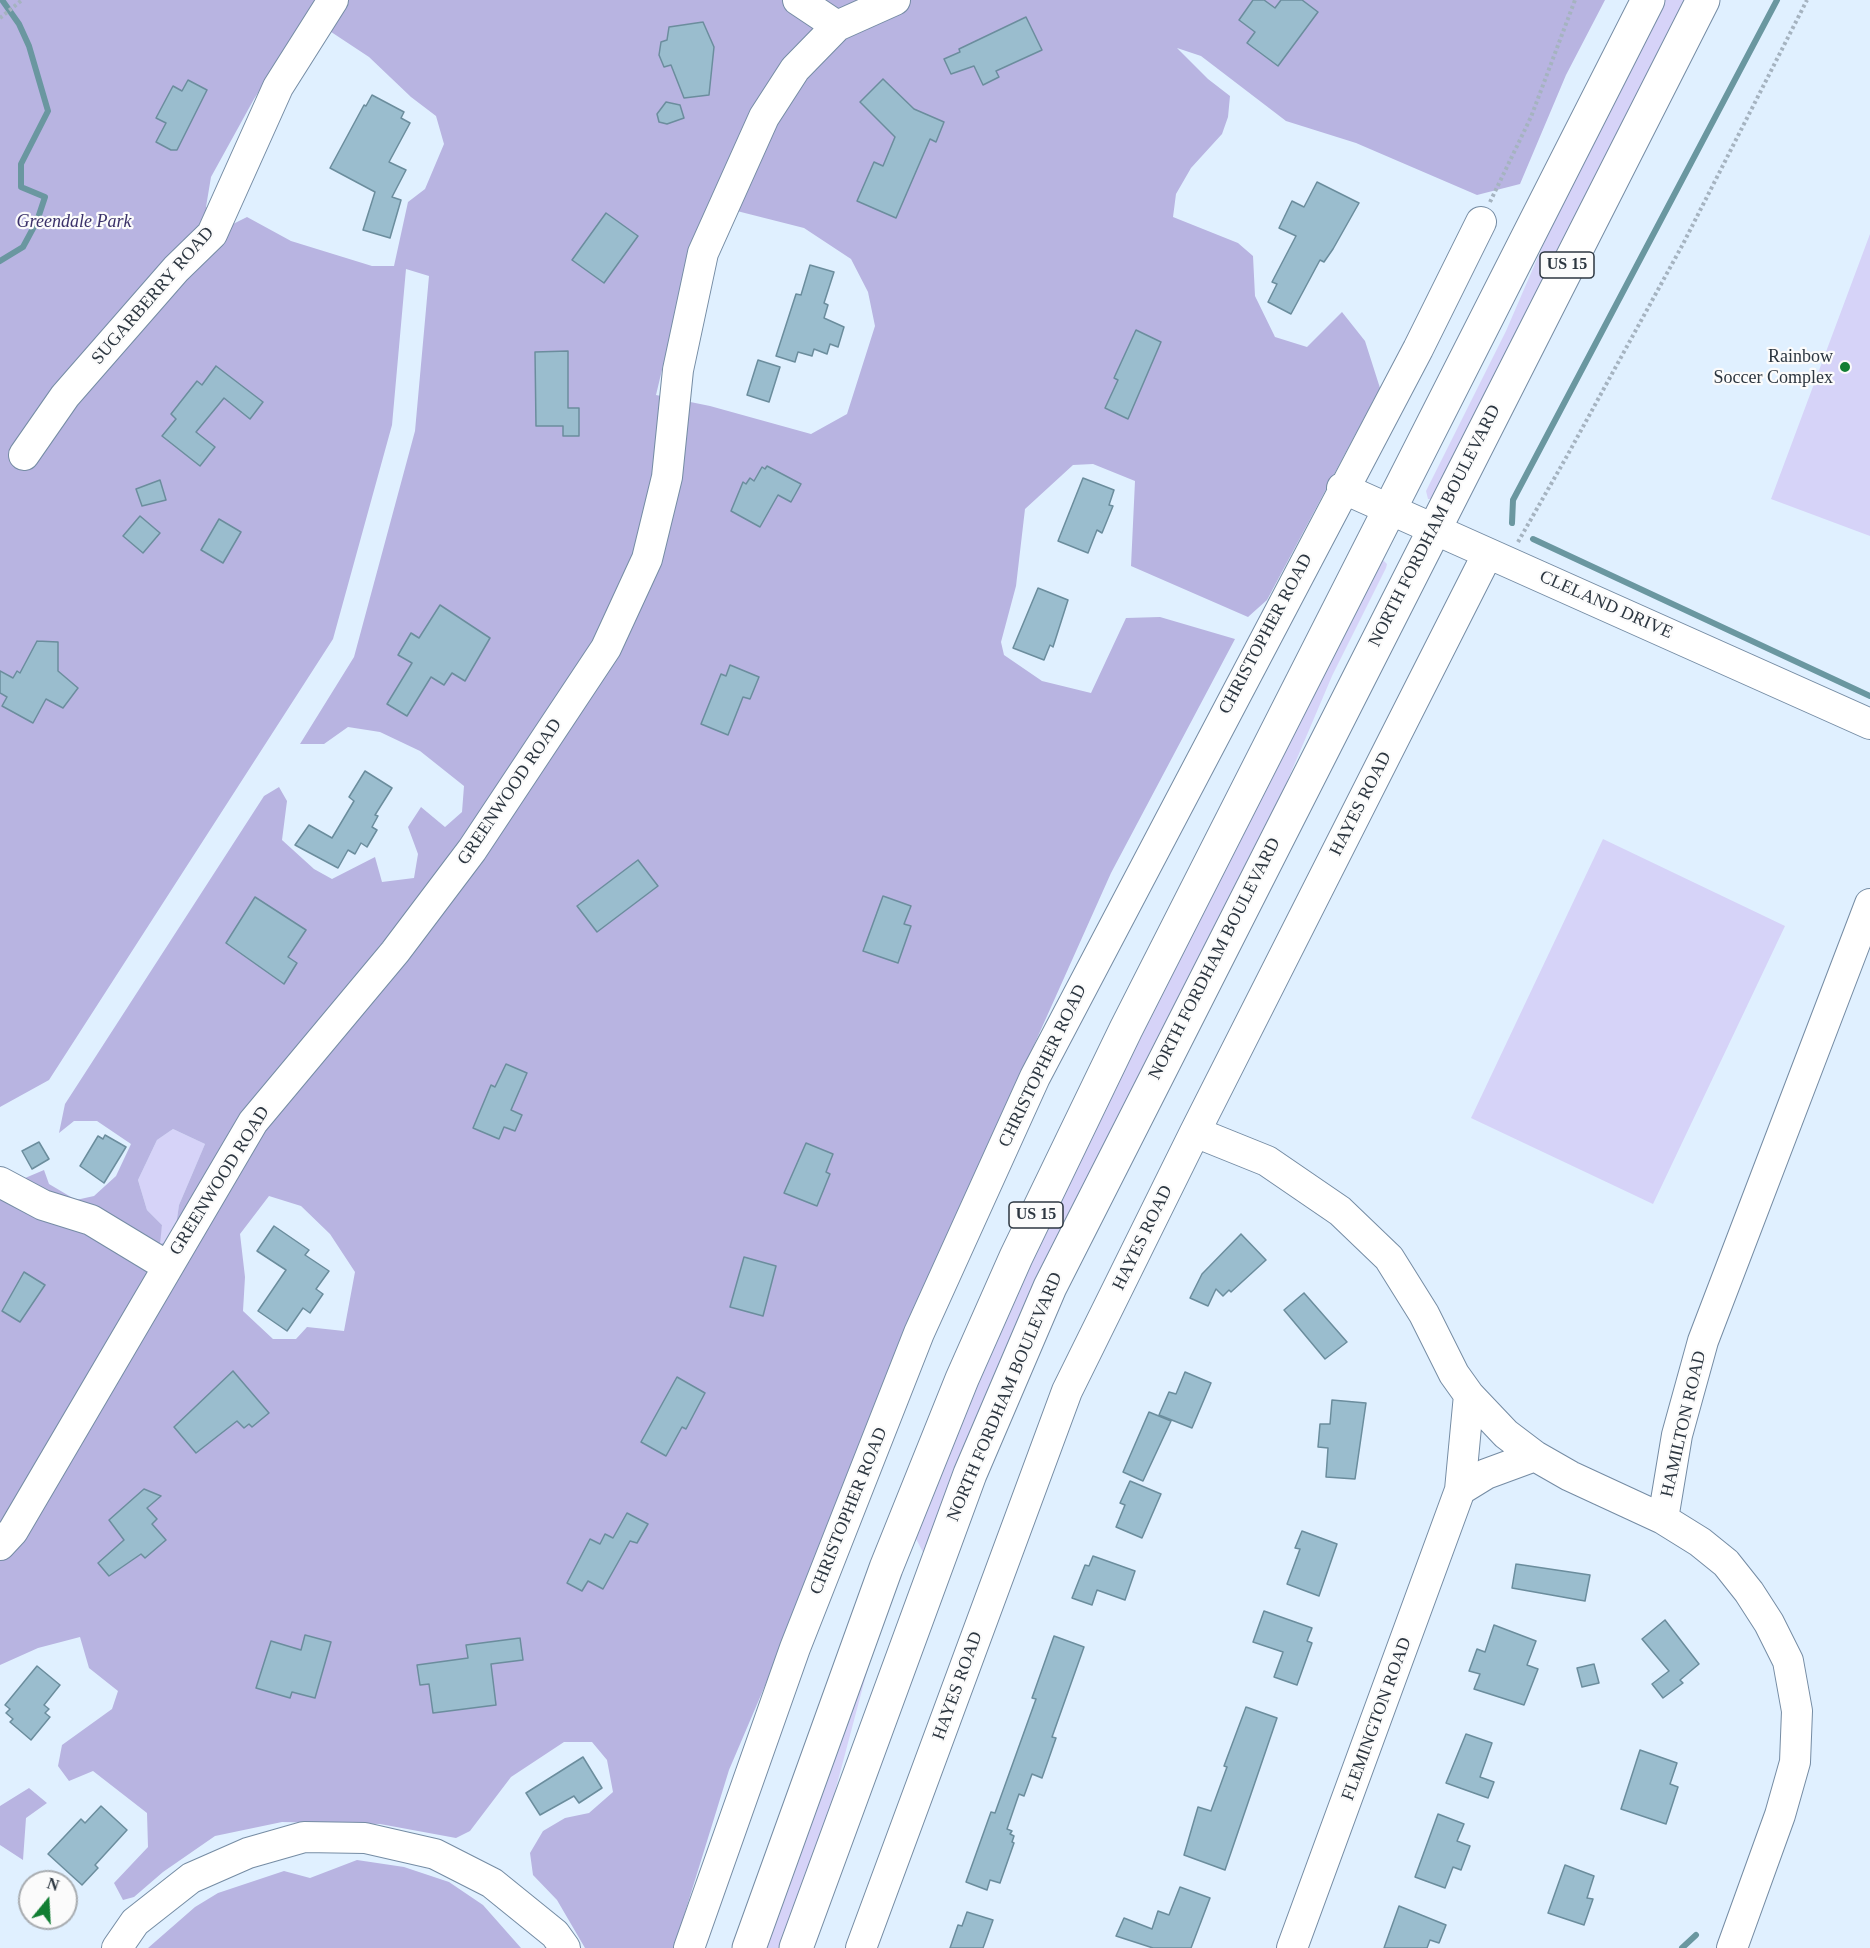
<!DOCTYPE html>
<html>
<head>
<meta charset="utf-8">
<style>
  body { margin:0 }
  #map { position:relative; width:1870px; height:1948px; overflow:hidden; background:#e0f0ff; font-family:Georgia,serif }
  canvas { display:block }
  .north { position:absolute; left:18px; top:1870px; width:60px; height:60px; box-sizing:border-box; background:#fbfbfb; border:2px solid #a8acb0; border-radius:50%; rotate:18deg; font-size:16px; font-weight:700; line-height:24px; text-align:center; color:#2c3640 }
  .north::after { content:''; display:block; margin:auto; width:21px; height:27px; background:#117e33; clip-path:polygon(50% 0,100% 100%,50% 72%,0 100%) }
</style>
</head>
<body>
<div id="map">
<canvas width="1870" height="1948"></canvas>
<div class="north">N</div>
</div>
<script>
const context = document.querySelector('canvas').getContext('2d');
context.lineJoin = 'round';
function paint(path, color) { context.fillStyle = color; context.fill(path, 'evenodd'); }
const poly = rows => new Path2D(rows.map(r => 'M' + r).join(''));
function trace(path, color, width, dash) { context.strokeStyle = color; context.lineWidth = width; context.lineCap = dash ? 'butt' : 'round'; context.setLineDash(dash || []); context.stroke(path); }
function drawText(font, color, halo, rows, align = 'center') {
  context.font = font + ' Georgia,serif'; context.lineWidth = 4.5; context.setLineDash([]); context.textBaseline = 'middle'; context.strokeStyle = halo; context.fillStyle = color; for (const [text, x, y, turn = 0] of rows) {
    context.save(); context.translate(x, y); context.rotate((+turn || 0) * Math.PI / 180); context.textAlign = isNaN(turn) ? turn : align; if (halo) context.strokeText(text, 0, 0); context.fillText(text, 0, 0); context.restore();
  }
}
const green = poly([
  [1661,0,1689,0,1432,499,1428,499,1426,491,1506,331,1579,162],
  [1870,234,1870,536,1771,499],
  [1382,559,1387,564,1386,568,1332,676,1278,803,926,1558,912,1531,1028,1257],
  [1603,839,1785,926,1653,1204,1471,1118],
  [173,1129,205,1144,179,1205,174,1240,159,1244,162,1225,147,1210,138,1180,157,1140],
  [886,1600,820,1848,785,1948,760,1948]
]);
const forest = poly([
  [0,0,1605,0,1566,75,1520,184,1477,195,1356,143,1286,121,1201,56,1177,48,1208,79,1230,96,1228,117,1222,134,1191,168,1176,194,1173,217,1238,243,1253,256,1255,296,1275,337,1307,347,1342,312,1365,341,1380,388,1267,600,1248,617,1131,566,1135,481,1093,464,1073,465,1025,509,1016,586,1001,642,1004,655,1042,681,1091,693,1126,618,1160,617,1235,639,1111,873,898,1349,813,1573,729,1770,674,1948,585,1948,557,1900,533,1875,530,1853,543,1831,565,1818,589,1813,613,1792,607,1760,592,1742,564,1742,511,1777,470,1831,456,1838,380,1824,282,1822,215,1836,163,1872,134,1897,123,1900,114,1883,148,1847,147,1813,93,1771,69,1781,58,1766,62,1745,112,1709,118,1691,89,1668,80,1637,38,1648,0,1665,0,1171,18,1181,44,1170,49,1184,76,1200,94,1196,116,1176,131,1144,97,1121,74,1121,59,1133,65,1104,264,796,279,787,287,801,282,840,314,869,332,879,375,857,382,882,414,878,418,854,408,827,421,807,445,827,462,812,464,786,420,751,380,732,348,727,324,744,300,744,354,657,415,431,429,276,406,269,392,425,333,639,49,1080,0,1107],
  [307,16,369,57,411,97,436,116,444,144,425,189,408,202,394,266,372,266,291,241,247,217,233,224,206,207,211,177,254,99],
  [733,210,804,228,851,259,868,292,875,326,847,414,811,434,710,406,656,395,677,307],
  [173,1129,205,1144,179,1205,174,1239,160,1244,162,1225,147,1210,138,1180,157,1140],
  [269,1196,301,1206,330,1234,355,1272,344,1331,307,1327,296,1339,273,1339,243,1311,245,1277,240,1234],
  [29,1788,47,1803,26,1818,23,1860,0,1845,0,1806],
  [357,1860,404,1867,449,1882,483,1905,521,1948,148,1948,195,1907,218,1893,284,1871,310,1878]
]);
const stream = poly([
  [0,261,23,247,37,221,45,197,21,187,21,164,48,111,29,46,19,24,2,0],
  [1512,523,1513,500,1777,0],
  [1533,539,1870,696],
  [1682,1948,1696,1935]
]);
const building = poly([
  [1253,0,1264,0,1275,8,1281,0,1302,0,1318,12,1278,66,1247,43,1255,32,1239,20,1253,0],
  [1026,17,1042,50,996,71,999,77,983,85,974,66,951,74,944,59,960,52,959,49,1026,17],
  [703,22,714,47,709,95,684,98,671,65,664,67,659,55,661,42,667,40,669,27,703,22],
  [883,79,914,109,944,122,936,142,930,139,896,218,857,201,874,162,883,166,895,137,860,102,883,79],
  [188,80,207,90,177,150,171,150,156,142,166,123,156,118,173,86,182,91,188,80],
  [372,95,404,112,401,118,410,123,389,162,406,170,392,197,401,200,390,238,363,230,375,192,330,168,364,105,366,106,372,95],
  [666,102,680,105,684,118,667,124,659,122,657,114,666,102],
  [1317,182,1359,203,1333,249,1324,262,1320,260,1291,314,1268,302,1277,284,1272,282,1296,236,1279,228,1292,201,1304,207,1317,182],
  [606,213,638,236,604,283,572,260,606,213],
  [810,265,834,272,824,303,828,305,824,318,844,327,838,347,830,344,827,354,814,349,812,356,798,352,795,362,776,356,796,294,801,295,810,265],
  [1136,330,1161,342,1128,419,1105,408,1118,380,1114,378,1136,330],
  [568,351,568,408,579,408,579,436,563,436,563,426,536,426,535,352,568,351],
  [758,360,780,367,769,402,747,395,758,360],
  [216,366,263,402,250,419,224,398,196,432,215,447,200,466,162,436,176,419,171,414,197,381,202,385,216,366],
  [767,466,801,484,791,502,778,495,760,527,731,511,743,482,746,484,750,478,754,481,762,467,765,469,767,466],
  [1083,478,1114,490,1109,505,1113,506,1102,533,1097,530,1088,553,1058,541,1083,478],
  [160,480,166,500,142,506,136,489,160,480],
  [140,516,160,533,143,553,123,536,140,516],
  [219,519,241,532,223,563,201,550,219,519],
  [1038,588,1068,600,1053,647,1050,645,1044,660,1013,648,1038,588],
  [440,605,490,638,465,681,452,673,444,685,431,677,407,716,387,704,412,663,398,655,411,633,419,638,440,605],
  [37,641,58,642,58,671,78,688,63,708,46,699,33,723,2,706,7,697,0,693,0,671,13,678,17,671,20,673,37,641],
  [730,665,759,677,750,699,743,697,728,735,701,724,721,674,726,676,730,665],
  [365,771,392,788,375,815,378,816,372,827,377,830,367,847,361,843,355,854,348,850,338,868,295,845,309,825,332,838,354,801,349,797,365,771],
  [638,860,658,886,597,932,577,906,638,860],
  [883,896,911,906,904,924,911,926,898,963,863,951,883,896],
  [255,897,306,930,288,957,297,963,284,984,226,943,255,897],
  [506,1064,527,1073,511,1110,522,1115,515,1131,504,1127,499,1139,473,1128,491,1085,495,1087,506,1064],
  [105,1135,126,1147,104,1183,80,1166,98,1136,103,1139,105,1135],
  [39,1142,49,1159,32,1169,22,1151,39,1142],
  [806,1143,833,1154,826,1172,830,1174,817,1206,784,1193,806,1143],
  [274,1226,309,1250,305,1255,329,1271,316,1289,323,1294,310,1313,303,1308,287,1331,258,1311,286,1270,257,1251,274,1226],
  [1241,1234,1266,1260,1231,1292,1229,1290,1223,1296,1216,1289,1208,1306,1190,1298,1202,1274,1241,1234],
  [744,1257,776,1266,763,1316,730,1307,744,1257],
  [24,1272,45,1285,20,1322,2,1311,24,1272],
  [1304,1293,1347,1342,1325,1359,1284,1310,1304,1293],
  [233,1371,269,1413,252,1427,249,1424,244,1428,237,1421,196,1453,174,1427,233,1371],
  [1185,1372,1211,1383,1192,1428,1159,1415,1169,1392,1176,1394,1185,1372],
  [677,1377,705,1393,686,1429,682,1427,666,1456,641,1442,677,1377],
  [1332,1400,1366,1403,1355,1479,1326,1477,1328,1448,1318,1447,1320,1424,1330,1424,1332,1400],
  [1149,1412,1171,1421,1143,1481,1123,1472,1149,1412],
  [1130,1481,1161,1494,1142,1538,1116,1527,1125,1505,1120,1503,1130,1481],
  [144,1489,161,1496,147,1508,157,1519,152,1524,166,1540,145,1558,141,1554,109,1576,98,1563,124,1540,109,1520,144,1489],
  [627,1513,648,1524,637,1543,630,1541,603,1589,588,1581,582,1591,567,1583,590,1539,600,1544,605,1534,613,1538,627,1513],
  [1302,1531,1337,1544,1319,1596,1287,1584,1300,1549,1295,1548,1302,1531],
  [1093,1556,1135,1571,1125,1600,1097,1590,1092,1605,1072,1598,1085,1565,1089,1566,1093,1556],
  [1516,1564,1590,1575,1585,1601,1512,1588,1516,1564],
  [1264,1611,1312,1628,1307,1641,1312,1643,1297,1685,1274,1677,1283,1652,1253,1642,1264,1611],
  [1665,1620,1699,1664,1680,1680,1683,1683,1663,1698,1652,1684,1669,1671,1642,1639,1665,1620],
  [1494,1625,1536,1641,1527,1665,1538,1669,1524,1705,1474,1689,1480,1674,1469,1671,1477,1649,1485,1652,1494,1625],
  [305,1635,331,1642,315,1698,292,1692,290,1698,256,1688,271,1641,301,1650,305,1635],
  [1054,1636,1084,1647,1052,1737,1056,1738,1042,1778,1032,1774,1024,1796,1019,1794,1007,1829,1012,1831,1010,1834,1014,1836,1012,1842,1014,1843,1000,1883,990,1880,987,1890,966,1882,991,1812,995,1813,1036,1699,1032,1698,1054,1636],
  [520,1638,523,1660,491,1664,496,1705,433,1713,429,1684,420,1685,417,1665,468,1658,466,1645,520,1638],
  [1594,1664,1599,1683,1582,1687,1577,1668,1594,1664],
  [37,1666,60,1685,44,1705,49,1709,45,1713,50,1717,31,1740,10,1722,13,1719,6,1713,10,1709,5,1705,37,1666],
  [1246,1707,1277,1718,1225,1870,1184,1855,1198,1807,1211,1811,1227,1767,1224,1766,1246,1707],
  [1466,1734,1492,1743,1480,1777,1494,1782,1488,1798,1446,1783,1466,1734],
  [1640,1750,1677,1763,1670,1784,1678,1787,1666,1824,1621,1809,1640,1750],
  [583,1757,602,1788,579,1803,574,1796,540,1815,526,1793,583,1757],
  [101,1806,127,1830,95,1865,98,1868,82,1885,48,1854,81,1819,85,1823,101,1806],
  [1438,1814,1464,1824,1457,1841,1470,1846,1461,1870,1453,1867,1445,1888,1415,1877,1438,1814],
  [1565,1865,1594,1876,1587,1898,1593,1899,1584,1925,1548,1913,1565,1865],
  [1180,1887,1210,1898,1191,1948,1153,1948,1116,1936,1124,1918,1152,1929,1158,1911,1169,1915,1180,1887],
  [1399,1906,1446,1925,1439,1943,1430,1940,1427,1948,1384,1948,1399,1906],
  [967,1912,993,1920,983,1948,950,1948,958,1925,962,1926,967,1912]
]);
const path = poly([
  [0,18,22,0],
  [1490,202,1531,117,1575,0],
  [1518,542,1567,456,1683,244,1807,0]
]);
const minor = poly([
  [798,0,837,26],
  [24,455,65,396,176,269,212,234,278,87,333,0],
  [1342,488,1870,724],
  [1195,1132,1267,1161,1340,1211,1389,1258,1424,1314,1454,1374,1469,1395,1506,1434,1535,1456,1570,1476,1663,1519,1700,1542,1726,1563,1749,1592,1769,1623,1788,1661,1797,1711,1795,1762,1780,1815,1732,1948],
  [0,1182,43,1205,91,1220,167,1266],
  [1460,1490,1486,1474,1535,1456],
  [1663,1519,1677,1435,1703,1341,1870,904],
  [0,1545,13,1531,253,1122,395,952,472,850,606,648,647,559,667,477,678,370,703,253,764,117,795,69,837,26,895,0],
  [117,1948,135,1922,191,1878,248,1853,304,1837,365,1838,435,1854,492,1883,555,1934,565,1948],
  [689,1948,795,1648,919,1333,1035,1077,1418,349,1481,222],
  [861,1948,1067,1391,1195,1132,1487,555],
  [1292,1948,1460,1490,1469,1395]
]);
const highway = poly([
  [749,1948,886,1568,962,1379,1016,1257,1126,1029,1648,0],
  [796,1948,970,1474,1050,1287,1703,0]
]);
const markers = [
  [1845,367,6,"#117e33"]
];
const shields = [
  [1567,265,54],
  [1036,1215,54]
];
const shieldNames = [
  ["US 15",1567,265],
  ["US 15",1036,1215]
];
const parkNames = [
  ["Greendale Park",74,222]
];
const streetNames = [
  ["SUGARBERRY ROAD",153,296,-49],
  ["NORTH FORDHAM BOULEVARD",1435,526,-63],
  ["CLELAND DRIVE",1606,605,24],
  ["CHRISTOPHER ROAD",1266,634,-62],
  ["GREENWOOD ROAD",510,792,-56],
  ["HAYES ROAD",1361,804,-63],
  ["NORTH FORDHAM BOULEVARD",1215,959,-63],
  ["CHRISTOPHER ROAD",1043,1066,-64],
  ["GREENWOOD ROAD",220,1181,-58],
  ["HAYES ROAD",1143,1238,-64],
  ["NORTH FORDHAM BOULEVARD",1005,1397,-67],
  ["HAMILTON ROAD",1684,1424,-77],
  ["CHRISTOPHER ROAD",849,1511,-68],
  ["HAYES ROAD",958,1686,-70],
  ["FLEMINGTON ROAD",1377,1719,-70]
];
const poiNames = [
  ["Rainbow",1833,357],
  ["Soccer Complex",1833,378]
];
paint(green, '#d6d3f8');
paint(forest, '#b8b4e1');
trace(stream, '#6a97a0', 6);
paint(building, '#9abdce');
trace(building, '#6b8d9d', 1.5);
trace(minor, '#758ca4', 32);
trace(highway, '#758ca4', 35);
trace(path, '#a5b3c0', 4, [3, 3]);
trace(minor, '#fff', 30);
trace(highway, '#fff', 33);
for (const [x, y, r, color] of markers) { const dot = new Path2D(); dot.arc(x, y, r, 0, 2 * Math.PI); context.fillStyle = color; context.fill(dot); trace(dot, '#fbfbfb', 2); }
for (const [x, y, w] of shields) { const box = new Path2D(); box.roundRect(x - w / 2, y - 13, w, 26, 4.5); context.fillStyle = '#fbfbfb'; context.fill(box); trace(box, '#2c3640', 1.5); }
drawText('bold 16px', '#2c3640', null, shieldNames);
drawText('italic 18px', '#3a3169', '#fbfbfb', parkNames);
drawText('18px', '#2c3640', '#fbfbfb', streetNames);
drawText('18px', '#2c3640', '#fbfbfb', poiNames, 'right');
</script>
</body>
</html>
